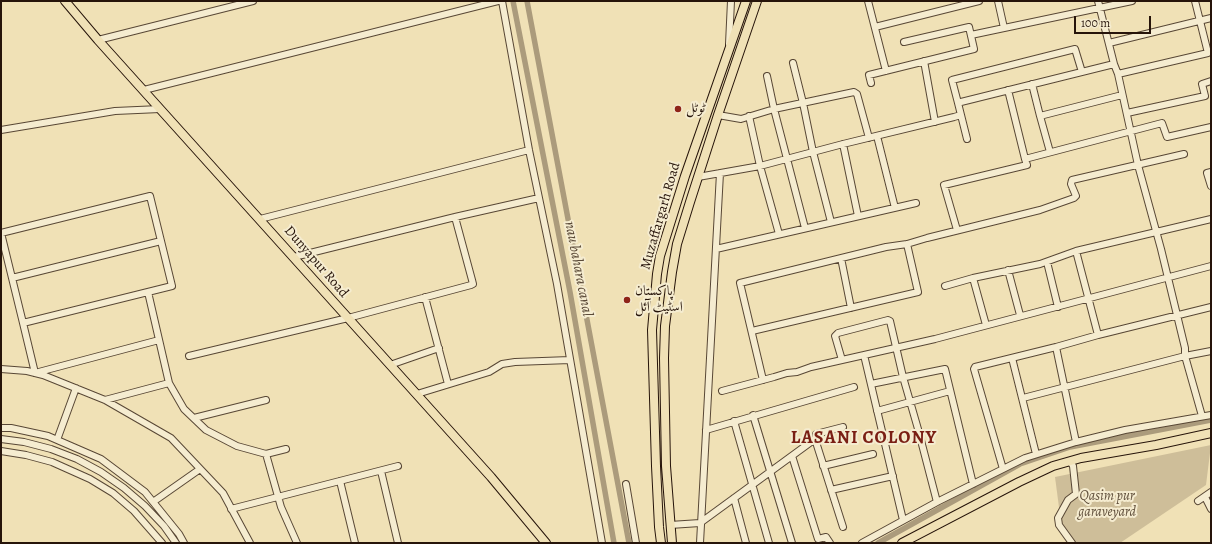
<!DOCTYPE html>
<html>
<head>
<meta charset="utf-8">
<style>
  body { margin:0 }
  #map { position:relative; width:1212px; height:544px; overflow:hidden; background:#f0e1b6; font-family:Alegreya,serif }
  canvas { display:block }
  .frame { position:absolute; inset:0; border:2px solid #26140a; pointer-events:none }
  .scale { position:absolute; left:1074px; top:16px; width:77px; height:18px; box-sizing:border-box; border:2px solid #26140a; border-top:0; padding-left:5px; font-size:12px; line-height:14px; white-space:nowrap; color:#26140a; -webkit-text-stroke:3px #f5ecd0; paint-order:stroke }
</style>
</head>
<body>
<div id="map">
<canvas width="1212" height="544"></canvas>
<div class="frame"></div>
<div class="scale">100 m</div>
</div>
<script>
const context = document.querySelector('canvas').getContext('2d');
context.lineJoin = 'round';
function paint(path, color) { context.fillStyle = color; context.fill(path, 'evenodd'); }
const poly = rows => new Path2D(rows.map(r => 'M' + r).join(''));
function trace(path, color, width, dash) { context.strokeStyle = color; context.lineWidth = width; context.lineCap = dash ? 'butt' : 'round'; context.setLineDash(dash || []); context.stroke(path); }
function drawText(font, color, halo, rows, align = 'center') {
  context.font = font + ' Alegreya,Amiri,serif'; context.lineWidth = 4; context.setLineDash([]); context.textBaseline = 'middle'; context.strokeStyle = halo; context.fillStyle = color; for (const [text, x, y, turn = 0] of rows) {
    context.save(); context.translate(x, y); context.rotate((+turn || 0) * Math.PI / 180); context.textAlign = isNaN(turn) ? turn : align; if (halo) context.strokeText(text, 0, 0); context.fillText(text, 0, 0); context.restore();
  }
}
const green = poly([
  [1211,445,1206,485,1120,543,1074,543,1062,530,1055,477]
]);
const canal = poly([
  [513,1,570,292,614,543],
  [527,1,629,543],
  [878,543,1020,464,1070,447,1211,420]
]);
const minor = poly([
  [502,1,529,150,557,284,602,543],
  [868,1,886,71],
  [998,1,1004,28],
  [875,27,979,1],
  [971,35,1132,1],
  [98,40,253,1],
  [1109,43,1211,18],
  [729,44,731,1],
  [924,61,935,122],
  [793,63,803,103,813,152,831,222],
  [1118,74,1208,53,1195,1],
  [767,76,774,109,805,228],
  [871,83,869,75,974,49,969,27,904,42],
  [1032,84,1040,116,1122,95],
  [144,90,498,1],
  [1008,90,1025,159],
  [958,103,952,80,1075,49,1082,72],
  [1127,113,1205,96,1202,84,1211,81],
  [718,115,741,119,774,109,854,92,857,94,869,138],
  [961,115,967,139],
  [749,116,760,166,779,234],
  [1040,116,1050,152],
  [1,130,115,111,160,109],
  [877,136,895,208],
  [843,144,858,216],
  [1211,172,1207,173,1211,186],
  [698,177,760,166,843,144,954,117,961,115,958,103,961,102,1114,64],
  [260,219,529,150],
  [957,230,944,185,1027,165,1025,159,1162,123,1167,137,1211,127],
  [1,233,150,196,172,286,23,323,1,233],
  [716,249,916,203],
  [1076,251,1098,335],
  [294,257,455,217,539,198],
  [841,258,851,308],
  [1047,262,1058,307],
  [1008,270,1020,315],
  [12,278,161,241],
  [973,278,986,325],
  [945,286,973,278,1040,264,1076,251,1211,219],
  [148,292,169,383,184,409,206,430,237,446,266,454],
  [425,297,448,384],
  [23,323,35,373,159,340],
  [752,331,918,292,907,244],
  [1056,347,1076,442],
  [864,355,903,520],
  [189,356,348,318,471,285,473,284,472,280,455,217],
  [1012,358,1036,454],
  [842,360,835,336,838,333,888,320,890,321,903,377,918,429,937,502],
  [390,365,439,348],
  [1,369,27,371,43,375,105,400,171,438,223,493,250,543],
  [763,380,740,283,886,247,907,244,927,238,1040,210,1074,198,1076,196,1071,184,1072,180,1184,154],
  [871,384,945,369,973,484],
  [722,391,774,377,787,373,797,372,811,367,935,339,1211,266],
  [417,394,489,372,502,364,515,362,570,360],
  [1023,398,1185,356,1185,348,1161,249,1138,165,1118,74,1114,64,1098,1],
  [105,400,169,383],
  [877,411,950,391],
  [753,415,792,543],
  [1202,416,1185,356,1211,351],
  [194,418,266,400],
  [734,421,769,543],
  [1,428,11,428,48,436,101,459,145,492,179,534,184,543],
  [706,430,854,387],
  [1,439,24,442,51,449,77,459,101,472,124,488,145,506,164,526,176,543],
  [815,439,843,527],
  [57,440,76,388],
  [286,449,266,454,281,507,297,543],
  [1,451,26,455,52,462,90,479,113,493,134,511,162,543],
  [792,456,818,539,826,537,830,543],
  [1070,461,1073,466,1076,494,1068,500,1058,518,1059,525,1072,543],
  [823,466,873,454],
  [1003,469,974,369,975,367,1056,347,1098,335,1211,307],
  [381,471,398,543],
  [340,481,355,543],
  [626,484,636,543],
  [831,490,893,476],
  [1205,497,1211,509],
  [734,498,746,543],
  [1198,501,1211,492],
  [153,502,200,469],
  [231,509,398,466],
  [670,525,700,523,815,439,816,434,843,427],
  [700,543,720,173],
  [862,543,937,502,1025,458,1076,442,1125,430,1211,415]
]);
const major = poly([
  [65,1,98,40,491,477,546,543],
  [661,543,659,527,656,466,652,330,657,274,660,256,685,176,746,1],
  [672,543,666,466,664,358,665,326,672,272,677,244,690,202,718,115,757,1],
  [902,543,1019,482,1053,466,1081,458,1156,445,1211,433]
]);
const markers = [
  [678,109,4,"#8f2418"],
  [627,300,4,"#8f2418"]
];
const poiNames = [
  ["ٹوٹل",686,109],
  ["پاکستان",635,292],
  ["اسٹیٹ آئل",635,308]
];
const streetNames = [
  ["Muzaffargarh Road",661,216,-74],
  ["Dunyapur Road",316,262,49]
];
const parkNames = [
  ["Qasim pur",1107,497],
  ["garaveyard",1107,513]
];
const waterNames = [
  ["nau bahara canal",578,269,79]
];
const districtNames = [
  ["LASANI COLONY",864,439]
];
paint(green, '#cebe99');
trace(canal, '#ab9b7c', 5.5);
trace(minor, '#584735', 8);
trace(major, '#26140a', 10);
trace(minor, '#f5ecd0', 6);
trace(major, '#f0e1b6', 8);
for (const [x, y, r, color] of markers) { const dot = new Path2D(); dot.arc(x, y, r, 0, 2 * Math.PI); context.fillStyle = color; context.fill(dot); trace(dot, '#f5ecd0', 1.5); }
drawText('14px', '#26140a', '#f5ecd0', poiNames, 'left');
drawText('14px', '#26140a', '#f5ecd0', streetNames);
drawText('italic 14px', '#61503c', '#f5ecd0', parkNames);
drawText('italic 15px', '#5b4a38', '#f5ecd0', waterNames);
context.letterSpacing = '1px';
drawText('bold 18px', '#7a1f14', '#f5ecd0', districtNames);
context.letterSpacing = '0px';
</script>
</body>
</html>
